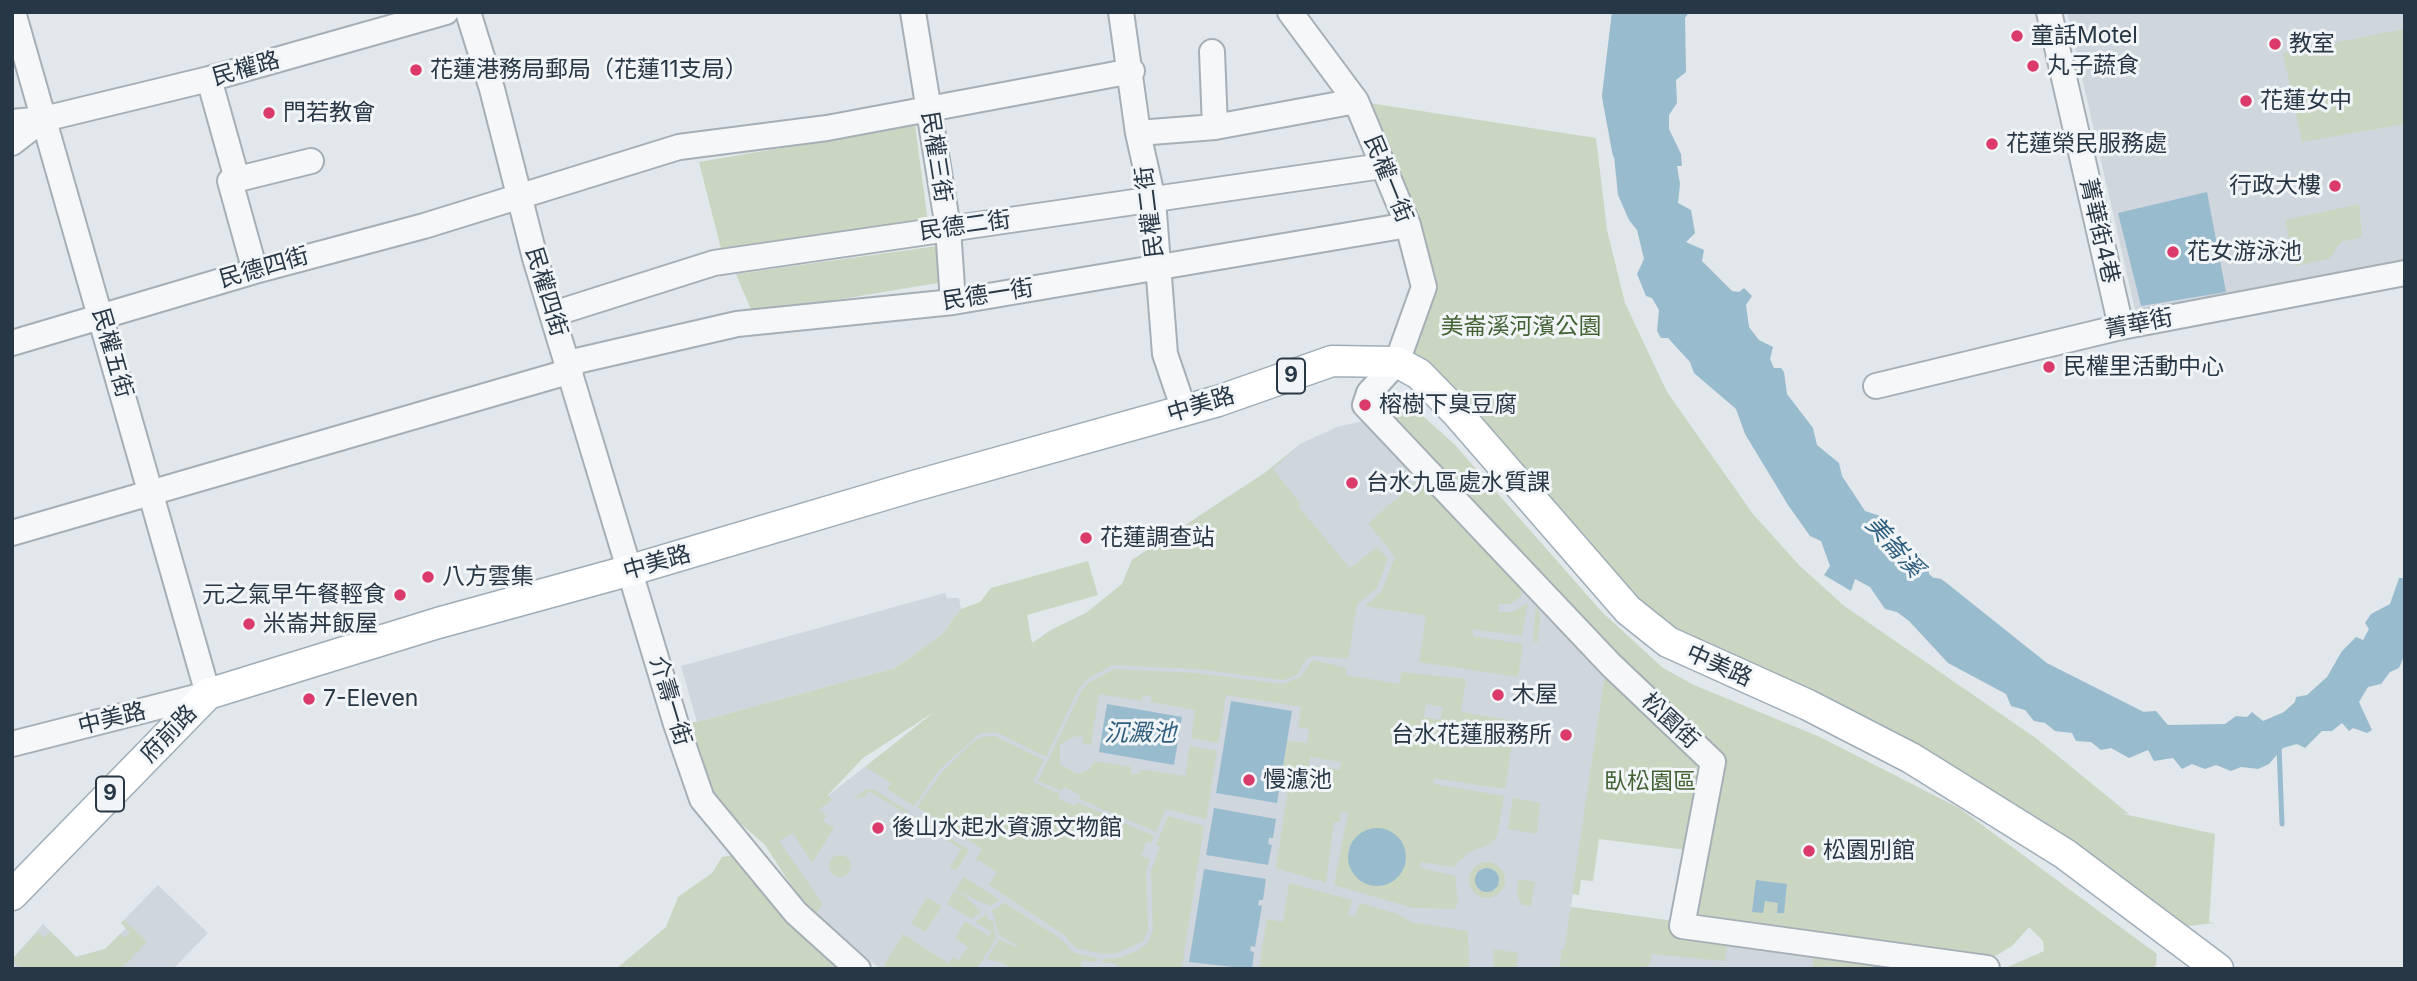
<!DOCTYPE html>
<html>
<head>
<meta charset="utf-8">
<style>
  body { margin:0 }
  #map { position:relative; width:2417px; height:981px; overflow:hidden; background:#e1e7eb; font-family:Inter,sans-serif }
  canvas { display:block }
  .frame { position:absolute; inset:0; border:14px solid #283745; pointer-events:none }
</style>
</head>
<body>
<div id="map">
<canvas width="2417" height="981"></canvas>
<div class="frame"></div>
</div>
<script>
const context = document.querySelector('canvas').getContext('2d');
context.lineJoin = 'round';
function paint(path, color) { context.fillStyle = color; context.fill(path, 'evenodd'); }
const poly = rows => new Path2D(rows.map(r => 'M' + r).join(''));
function trace(path, color, width, dash) { context.strokeStyle = color; context.lineWidth = width; context.lineCap = dash ? 'butt' : 'round'; context.setLineDash(dash || []); context.stroke(path); }
function drawText(font, color, halo, rows, align = 'center') {
  context.font = font + ' Inter,"Noto Sans TC",sans-serif'; context.lineWidth = 6; context.setLineDash([]); context.textBaseline = 'middle'; context.strokeStyle = halo; context.fillStyle = color; for (const [text, x, y, turn = 0] of rows) {
    context.save(); context.translate(x, y); context.rotate((+turn || 0) * Math.PI / 180); context.textAlign = isNaN(turn) ? turn : align; if (halo) context.strokeText(text, 0, 0); context.fillText(text, 0, 0); context.restore();
  }
}
const built = poly([
  [2067,12,2405,12,2405,264,2136,314],
  [1367,420,1536,605,1607,677,1604,681,1571,907,1674,921,1949,969,880,969,801,900,765,845,945,704,1051,630,1086,613,1122,584,1132,560,1266,472,1300,444,1337,427],
  [945,593,947,598,959,598,961,609,941,635,895,668,697,722,681,666],
  [158,885,208,933,173,969,12,969,12,959,43,924,76,957,105,949,126,928,121,923]
]);
const green = poly([
  [2403,29,2405,124,2302,142,2283,53],
  [1356,101,1596,138,1607,230,1625,303,1667,392,1753,514,1799,565,1843,605,2037,739,2129,814,2119,813,2215,834,2209,922,2214,923,2164,929,2065,854,1668,642,1397,362,1424,287],
  [915,125,928,222,721,249,699,162],
  [2359,204,2362,237,2341,242,2329,259,2295,266,2285,220],
  [945,245,949,281,753,314,736,274],
  [1384,397,1423,416,1455,445,1602,612,1663,668,1694,685,1820,737,1959,808,2157,954,2156,965,2153,969,2003,969,2044,951,2043,941,2029,927,2012,946,1992,958,1700,918,1695,912,1722,759,1596,639,1381,406],
  [1298,446,1273,469,1301,504,1299,507,1350,568,1377,547,1388,559,1377,588,1357,604,1348,659,1313,656,1306,659,1297,675,1283,680,1196,669,1113,665,1086,680,1078,690,1046,757,996,732,979,734,939,770,914,806,887,789,891,783,865,767,934,712,863,758,828,795,832,800,818,810,826,815,823,821,834,828,812,863,793,833,779,841,823,904,816,913,801,900,765,845,715,801,687,722,697,722,895,668,941,635,961,609,980,602,991,588,1088,561,1098,595,1027,615,1032,643,1051,630,1086,613,1122,584,1132,560,1266,472],
  [1420,479,1522,589,1521,596,1510,604,1499,604,1499,612,1513,612,1528,603,1522,636,1473,629,1473,636,1523,644,1518,677,1419,662,1426,616,1365,606,1381,592,1395,557,1368,523],
  [1536,605,1540,615,1538,642,1533,641],
  [1313,660,1347,668,1346,675,1399,684,1402,672,1466,679,1461,712,1516,721,1505,789,1434,778,1434,784,1504,796,1497,837,1490,844,1470,852,1453,867,1421,862,1420,868,1455,876,1458,903,1455,909,1413,908,1334,885,1348,813,1341,812,1340,822,1334,822,1326,883,1276,868,1288,789,1299,790,1302,777,1282,774,1287,741,1307,743,1309,729,1298,728,1301,707,1226,695,1218,743,1191,738,1195,710,1151,702,1151,696,1143,695,1142,701,1099,694,1091,745,1083,744,1083,737,1075,736,1060,745,1060,764,1077,774,1090,769,1095,761,1131,767,1131,773,1139,774,1140,769,1185,776,1190,746,1217,751,1206,819,1166,809,1156,832,1079,799,1080,795,1064,787,1062,791,1038,781,1081,692,1088,683,1114,669,1195,673,1283,684,1300,677],
  [1426,704,1443,707,1441,720,1424,717],
  [1310,757,1341,762,1340,770,1309,765],
  [1607,677,1694,758,1700,777,1686,850,1599,839,1593,881,1581,880,1579,895,1572,894,1604,680],
  [995,736,1044,760,1033,782,1060,794,1059,799,1075,806,1077,802,1154,836,1151,843,1146,842,1141,856,1150,859,1146,870,1148,930,1143,941,1117,953,1103,954,1076,948,1064,935,989,885,997,872,976,859,982,849,917,807,942,772,971,744,981,737],
  [866,789,873,789,908,811,906,814,869,791,865,797,853,799],
  [1513,798,1540,803,1537,834,1508,829],
  [914,815,969,850,956,871,950,867,961,849,912,818],
  [1168,816,1204,826,1182,967,1192,969,1116,969,1116,964,1102,962,1103,959,1118,958,1137,951,1147,944,1153,931,1151,871,1160,847,1156,845],
  '829 866a11 11 0 1 1 22 0a11 11 0 1 1-22 0Z',
  [735,855,841,969,616,969,666,927,678,897,712,873,722,857],
  '1469 880a18 18 0 1 1 36 0a18 18 0 1 1-36 0Z',
  [964,877,1000,900,990,906,955,890],
  [1519,879,1535,882,1531,906,1522,905,1517,894],
  [1289,883,1352,900,1348,915,1355,917,1360,903,1398,914,1411,922,1468,931,1469,969,1259,969,1267,919,1283,922],
  [954,891,965,896,981,912,971,919,947,904],
  [927,897,942,906,925,932,911,923],
  [1005,903,1061,939,1074,953,1097,958,1096,962,1082,960,1081,969,1010,969,1001,962,987,959,999,939,1017,948,1018,946,999,935,992,910],
  [1571,907,1674,921,1719,938,1727,948,1725,961,1652,954,1650,964,1644,969,1559,969,1562,952,1558,951,1564,950],
  [986,914,990,921,993,920,996,938,977,969,885,969,884,965,903,934,948,963,953,957,959,960,968,947,955,938,965,921,989,936,991,932,975,922],
  [124,920,147,942,121,969,21,969,12,960,38,932,44,938,50,931,76,957,105,949,120,934,125,938,130,932,121,923],
  [1493,949,1518,953,1516,969,1494,969],
  [1814,950,1888,960,1887,969,1812,969]
]);
const water = poly([
  [1629,12,1689,12,1685,18,1686,72,1676,80,1677,103,1669,115,1669,129,1681,154,1682,166,1677,166,1680,184,1678,203,1691,210,1695,233,1686,242,1704,250,1702,261,1732,291,1739,292,1744,288,1752,296,1746,305,1749,327,1759,340,1773,347,1770,359,1774,368,1781,368,1784,372,1787,394,1813,428,1817,445,1839,463,1842,476,1865,511,1880,516,1884,532,1897,534,1901,546,1919,552,1929,567,1929,574,1937,581,1945,584,1968,613,1966,625,1973,633,1981,634,1986,642,2007,648,2017,656,2015,663,2023,673,2054,681,2057,689,2072,691,2085,704,2105,710,2116,709,2122,713,2134,708,2141,712,2156,711,2168,725,2225,724,2236,716,2247,717,2252,712,2263,721,2284,712,2295,702,2296,697,2307,695,2327,677,2342,651,2356,637,2363,640,2369,629,2365,623,2371,614,2390,604,2399,578,2405,578,2405,654,2399,668,2390,672,2381,684,2368,687,2359,702,2372,730,2367,733,2353,728,2349,731,2342,723,2332,731,2322,731,2305,748,2297,744,2283,748,2269,764,2258,769,2241,767,2231,771,2216,765,2205,769,2192,764,2182,769,2173,758,2154,761,2148,750,2129,758,2111,748,2101,750,2091,742,2076,741,2072,733,2055,731,2045,723,2034,721,2025,710,2011,706,2006,694,1948,663,1909,621,1897,612,1885,609,1870,587,1855,579,1851,591,1824,575,1830,566,1821,541,1810,536,1788,505,1745,434,1736,409,1694,373,1690,362,1668,338,1661,338,1657,331,1659,310,1652,298,1646,296,1637,274,1644,259,1637,230,1629,220,1618,195,1611,127,1618,124],
  [2207,192,2226,292,2141,306,2118,213],
  [1231,701,1292,711,1277,803,1216,793],
  [1107,704,1182,717,1174,765,1099,752],
  [1214,808,1276,819,1273,838,1269,838,1268,844,1272,845,1268,865,1206,855],
  '1348 857a29 29 0 1 1 58 0a29 29 0 1 1-58 0Z',
  '1475 880a12 12 0 1 1 24 0a12 12 0 1 1-24 0Z',
  [1204,869,1266,879,1263,900,1259,900,1258,905,1262,906,1255,947,1251,946,1250,951,1254,952,1252,969,1189,962],
  [1756,880,1787,884,1784,913,1777,913,1778,903,1765,901,1763,913,1752,912]
]);
const stream = poly([
  [2279,746,2282,824]
]);
const river = poly([
  [1627,150,1617,96,1627,12],
  [1935,593,2039,676,2142,728]
]);
const minor = poly([
  [468,12,492,89,535,258,676,724,702,799,796,913,858,969],
  [913,12,948,228,953,302],
  [1121,12,1138,133,1153,200,1165,354,1184,410],
  [1290,12,1356,101,1408,225,1424,287,1397,362,1369,393,1365,405,1611,665,1713,762,1682,926,1987,968],
  [2049,12,2121,327],
  [1212,52,1215,127],
  [209,79,237,179],
  [12,122,44,119,209,79,446,12],
  [1138,133,1215,127,1356,101],
  [12,143,43,119],
  [255,271,230,181,311,161],
  [553,314,714,263,1382,166],
  [12,343,255,271,424,226,679,147,827,128,1132,71],
  [568,363,737,324,953,302,1408,225],
  [1876,386,2121,327,2405,273],
  [12,533,571,371],
  [12,744,208,694,13,12]
]);
const major = poly([
  [12,895,208,694,438,623,631,570,914,486,1218,401,1332,361,1397,362,1419,374,1456,412,1628,610,1668,642,1808,705,1911,758,2065,854,2218,969]
]);
const markers = [
  [2017,36,7,"#db3b6b"],
  [2275,44,7,"#db3b6b"],
  [2033,66,7,"#db3b6b"],
  [416,70,7,"#db3b6b"],
  [2246,101,7,"#db3b6b"],
  [269,113,7,"#db3b6b"],
  [1992,144,7,"#db3b6b"],
  [2335,186,7,"#db3b6b"],
  [2173,252,7,"#db3b6b"],
  [2049,367,7,"#db3b6b"],
  [1365,405,7,"#db3b6b"],
  [1352,483,7,"#db3b6b"],
  [1086,538,7,"#db3b6b"],
  [428,577,7,"#db3b6b"],
  [400,595,7,"#db3b6b"],
  [249,624,7,"#db3b6b"],
  [1498,695,7,"#db3b6b"],
  [309,699,7,"#db3b6b"],
  [1566,735,7,"#db3b6b"],
  [1249,780,7,"#db3b6b"],
  [878,828,7,"#db3b6b"],
  [1809,851,7,"#db3b6b"]
];
const shields = [
  [1291,376,28],
  [110,794,28]
];
const shieldNames = [
  ["9",1291,376],
  ["9",110,794]
];
const poiNames = [
  ["童話Motel",2031,36],
  ["教室",2289,44],
  ["丸子蔬食",2047,66],
  ["花蓮港務局郵局（花蓮11支局）",430,70],
  ["花蓮女中",2260,101],
  ["門若教會",283,113],
  ["花蓮榮民服務處",2006,144],
  ["行政大樓",2321,186,"right"],
  ["花女游泳池",2187,252],
  ["民權里活動中心",2063,367],
  ["榕樹下臭豆腐",1379,405],
  ["台水九區處水質課",1366,483],
  ["花蓮調查站",1100,538],
  ["八方雲集",442,577],
  ["元之氣早午餐輕食",386,595,"right"],
  ["米崙丼飯屋",263,624],
  ["木屋",1512,695],
  ["7-Eleven",323,699],
  ["台水花蓮服務所",1552,735,"right"],
  ["慢濾池",1263,780],
  ["後山水起水資源文物館",892,828],
  ["松園別館",1823,851]
];
const streetNames = [
  ["民權路",246,69,-16],
  ["民權三街",936,157,81],
  ["民權一街",1388,179,68],
  ["民權二街",1150,212,-97],
  ["民德二街",965,226,-8],
  ["菁華街4巷",2099,231,77],
  ["民德四街",264,268,-16],
  ["民權四街",546,292,73],
  ["民德一街",988,295,-9],
  ["菁華街",2139,324,-11],
  ["民權五街",112,353,74],
  ["中美路",1201,405,-17],
  ["中美路",657,563,-16],
  ["中美路",1719,666,24],
  ["介壽一街",670,701,73],
  ["中美路",112,719,-14],
  ["松園街",1670,721,43],
  ["府前路",169,734,-46]
];
const parkNames = [
  ["美崙溪河濱公園",1521,327],
  ["臥松園區",1650,782]
];
const waterNames = [
  ["美崙溪",1894,547,48],
  ["沉澱池",1140,734]
];
paint(built, '#cfd6de');
paint(green, '#cad6c2');
paint(water, '#99bbce');
trace(stream, '#99bbce', 5);
trace(river, '#99bbce', 30);
trace(minor, '#a6afb6', 28);
trace(major, '#9fadb8', 33);
trace(minor, '#f5f7f9', 24);
trace(major, '#fff', 30);
for (const [x, y, r, color] of markers) { const dot = new Path2D(); dot.arc(x, y, r, 0, 2 * Math.PI); context.fillStyle = color; context.fill(dot); trace(dot, '#f1f5f8', 2.5); }
for (const [x, y, w] of shields) { const box = new Path2D(); box.roundRect(x - w / 2, y - 17.5, w, 35, 5); context.fillStyle = '#f1f5f8'; context.fill(box); trace(box, '#283745', 2); }
drawText('bold 21px', '#283745', null, shieldNames);
drawText('23px', '#283745', '#f1f5f8', poiNames, 'left');
drawText('23px', '#283745', '#f1f5f8', streetNames);
drawText('23px', '#436234', '#f1f5f8', parkNames);
drawText('italic 24px', '#2e5d7d', '#f1f5f8', waterNames);
</script>
</body>
</html>
